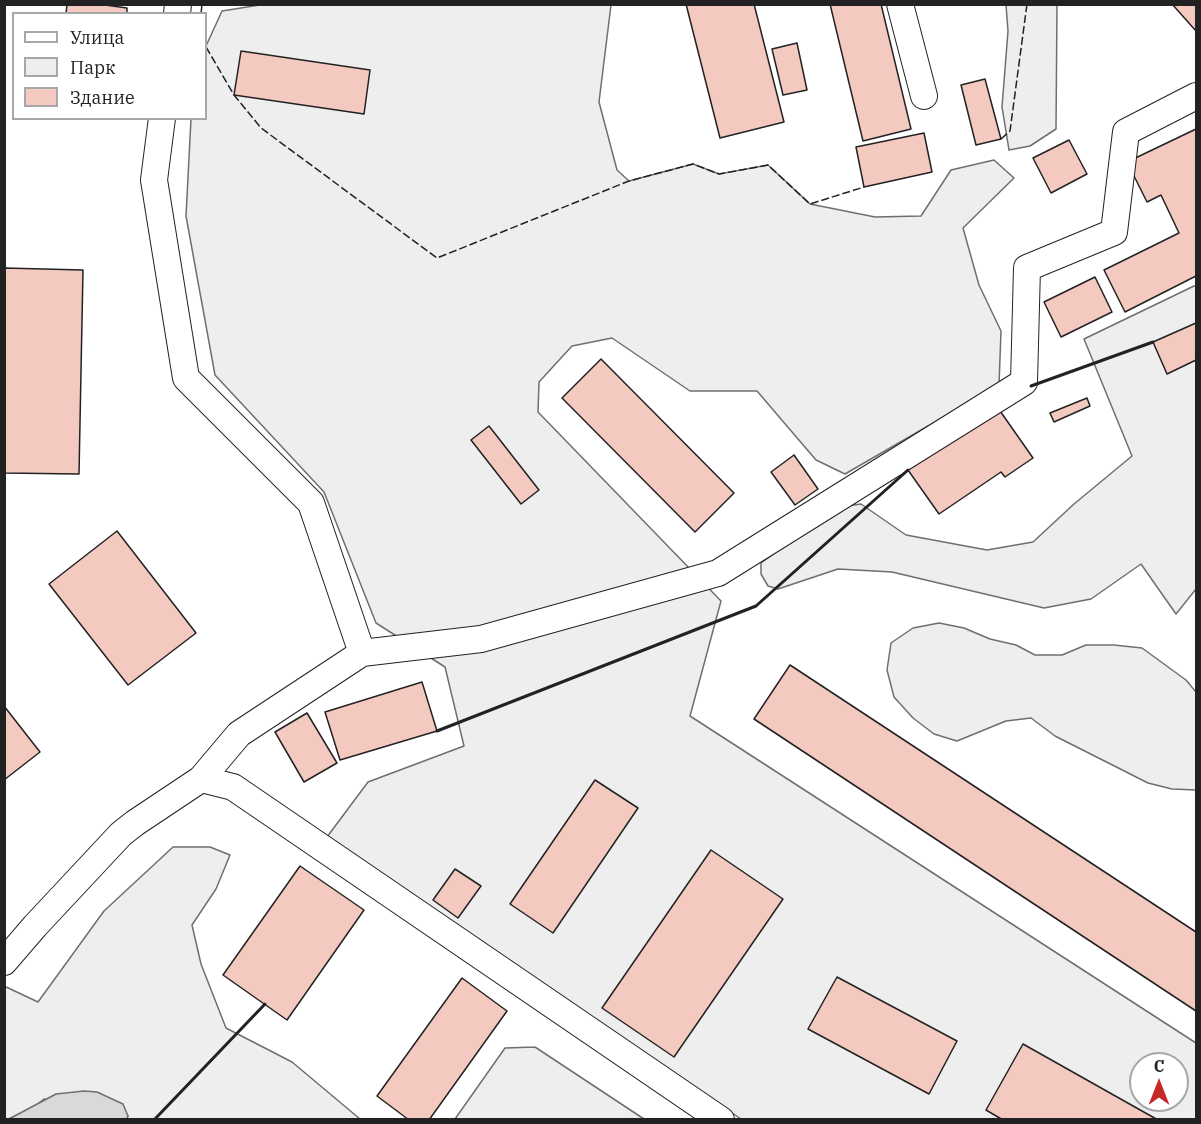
<!DOCTYPE html>
<html>
<head>
<meta charset="utf-8">
<style>
  body { margin:0 }
  #map { position:relative; width:1201px; height:1124px; overflow:hidden; background:#fff; font-family:"IBM Plex Serif",serif }
  canvas { display:block }
  .frame { position:absolute; inset:0; border:6px solid #222; pointer-events:none }
  .legend { position:absolute; left:12px; top:12px; width:195px; height:108px; box-sizing:border-box; background:#fff; border:2px solid #a7a7a7; margin:0; padding:8px 10px; list-style:none; font-size:18px; color:#222 }
  .legend li { display:flex; align-items:center; gap:12px; height:30px }
  .legend b { width:30px; border:2px solid #a7a7a7 }
  .north { position:absolute; left:1129px; top:1052px; width:60px; height:60px; box-sizing:border-box; background:#fff; border:2px solid #a7a7a7; border-radius:50%; rotate:0deg; font-size:16px; font-weight:700; line-height:24px; text-align:center; color:#222 }
  .north::after { content:''; display:block; margin:auto; width:21px; height:27px; background:#c62828; clip-path:polygon(50% 0,100% 100%,50% 72%,0 100%) }
</style>
</head>
<body>
<div id="map">
<canvas width="1201" height="1124"></canvas>
<div class="frame"></div>
<ul class="legend">
<li><b style="height:8px;background:#fff"></b>Улица</li>
<li><b style="height:16px;background:#eee"></b>Парк</li>
<li><b style="height:16px;background:#f3c9c0"></b>Здание</li>
</ul>
<div class="north">С</div>
</div>
<script>
const context = document.querySelector('canvas').getContext('2d');
context.lineJoin = 'round';
function paint(path, color) { context.fillStyle = color; context.fill(path, 'evenodd'); }
const poly = rows => new Path2D(rows.map(r => 'M' + r).join(''));
function trace(path, color, width, dash) { context.strokeStyle = color; context.lineWidth = width; context.lineCap = dash ? 'butt' : 'round'; context.setLineDash(dash || []); context.stroke(path); }
const green = poly([
  [266,4,611,5,599,102,617,170,629,181,693,164,719,174,768,165,810,204,875,217,921,216,951,170,994,160,1014,178,963,228,979,285,1001,331,999,385,845,474,816,460,757,391,690,391,612,338,572,346,539,382,538,412,721,601,690,716,1196,1043,1196,1119,741,1119,327,837,368,782,464,746,445,667,376,623,324,492,215,375,186,216,191,119,206,118,206,46,222,11,266,4],
  [1141,1064,1177,1064,1177,1100,1141,1100,1141,1064],
  [1006,5,1057,5,1056,129,1030,146,1009,150,1002,107,1008,31,1006,5],
  [1194,286,1196,286,1196,589,1176,614,1141,564,1091,599,1044,608,892,572,838,569,778,589,768,586,761,574,761,563,839,507,861,504,906,535,987,550,1033,542,1074,504,1132,456,1084,339,1194,286],
  [939,623,964,628,990,639,1016,645,1035,655,1062,655,1086,645,1114,645,1142,648,1186,680,1196,692,1196,790,1172,789,1148,783,1055,736,1031,718,1006,721,957,741,934,734,913,718,894,697,887,670,891,643,913,628,939,623],
  [173,847,210,847,230,855,216,889,192,925,201,964,226,1028,292,1062,360,1119,126,1119,128,1116,44,1099,33,1108,9,1119,5,1119,4,986,38,1002,104,911,173,847],
  [535,1047,644,1119,455,1119,505,1048,535,1047]
]);
const water = poly([
  [84,1091,97,1092,123,1104,128,1116,126,1120,9,1119,56,1094,84,1091]
]);
const building = poly([
  [67,4,98,4,127,8,127,14,66,14,67,4],
  [686,4,754,4,784,122,720,138,686,4],
  [830,4,881,4,911,129,863,141,830,4],
  [1172,4,1196,4,1196,31,1172,4],
  [797,43,807,90,783,95,772,49,797,43],
  [241,51,370,70,364,114,234,95,241,51],
  [985,79,1001,139,976,145,961,85,985,79],
  [1196,129,1196,276,1125,312,1104,270,1179,233,1161,195,1147,202,1127,162,1196,129],
  [924,133,932,172,864,187,856,147,924,133],
  [1069,140,1087,174,1051,193,1033,158,1069,140],
  [4,268,83,270,79,474,4,473,4,268],
  [1095,277,1112,312,1061,337,1044,302,1095,277],
  [1196,323,1196,360,1167,374,1153,342,1196,323],
  [601,359,734,493,695,532,562,398,601,359],
  [1087,398,1090,406,1054,422,1050,413,1087,398],
  [998,408,1033,458,1005,477,1001,472,939,514,908,470,998,408],
  [489,426,539,490,521,504,471,440,489,426],
  [794,455,818,489,795,505,771,472,794,455],
  [117,531,196,633,128,685,49,584,117,531],
  [790,665,1196,932,1196,1011,754,719,790,665],
  [422,682,437,731,340,760,325,712,422,682],
  [4,706,40,752,4,780,4,706],
  [307,713,337,763,304,782,275,732,307,713],
  [595,780,638,808,553,933,510,904,595,780],
  [711,850,783,899,674,1057,602,1008,711,850],
  [300,866,364,910,287,1020,223,975,300,866],
  [455,869,481,886,458,918,433,900,455,869],
  [837,977,957,1041,929,1094,808,1029,837,977],
  [462,978,507,1011,429,1120,409,1120,377,1096,462,978],
  [1023,1044,1158,1120,1003,1120,986,1110,1023,1044]
]);
const minor = poly([
  [900,4,924,96],
  [177,14,178,4],
  [162,118,154,180,186,378,311,503,362,653,239,734,201,779],
  [362,653,481,639,718,573,1024,382,1027,268,1114,232,1126,132,1196,96],
  [4,962,35,926,121,834,135,823,201,779,233,787,721,1120]
]);
const fence = poly([
  [201,14,202,4],
  [206,47,234,95,261,128,437,258,629,181,693,164,719,174,768,165,810,204,864,187],
  [1001,139,1010,131,1027,4]
]);
const wall = poly([
  [1031,386,1153,342],
  [437,731,756,606,908,470],
  [154,1120,265,1004]
]);
paint(green, '#eee');
trace(green, '#6f6f6f', 1.5);
paint(water, '#d9d9d9');
trace(water, '#6f6f6f', 1.5);
paint(building, '#f3c9c0');
trace(building, '#222', 1.5);
trace(minor, '#222', 28);
trace(minor, '#fff', 26);
trace(fence, '#222', 1.5, [8, 3]);
trace(wall, '#222', 3);
</script>
</body>
</html>
